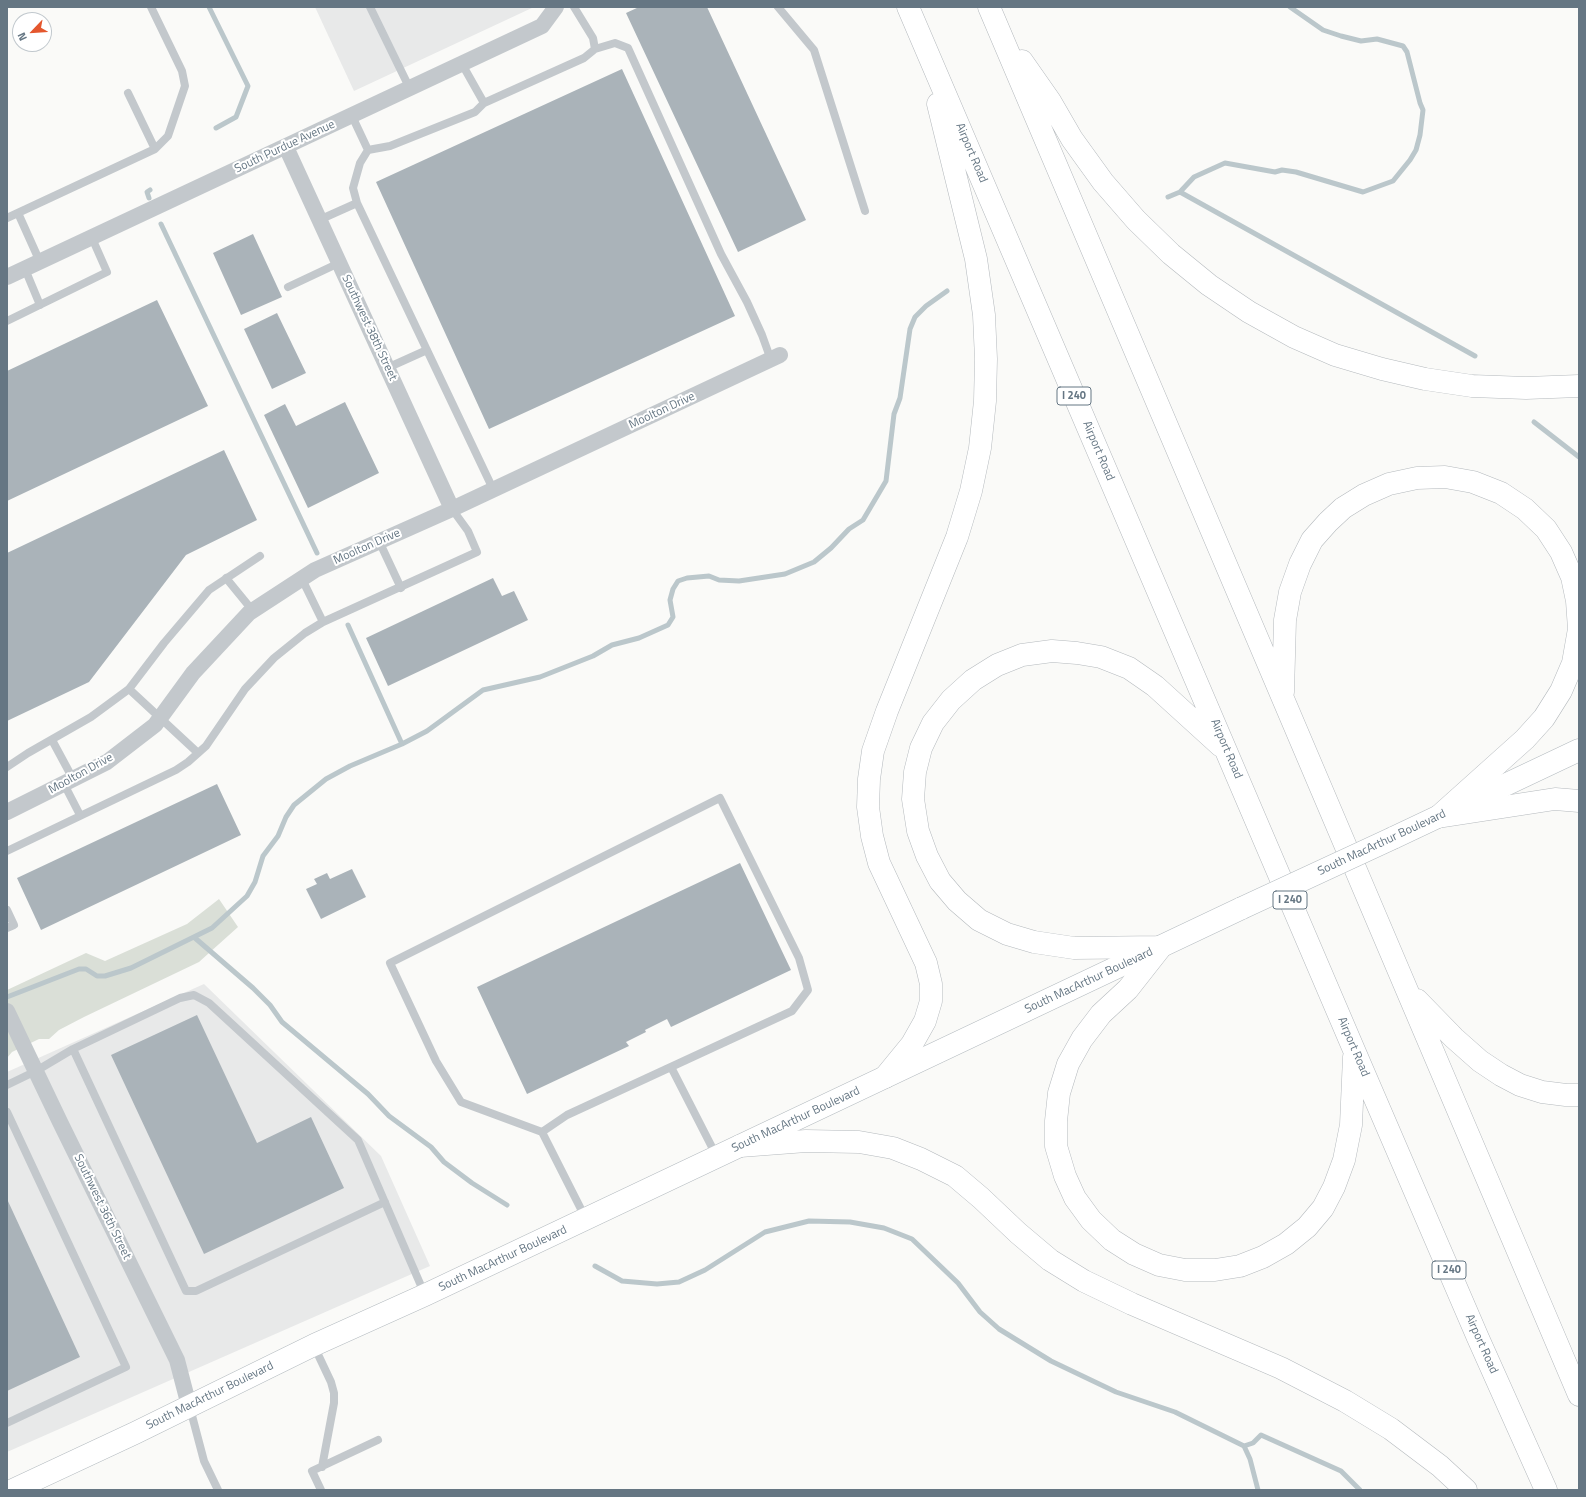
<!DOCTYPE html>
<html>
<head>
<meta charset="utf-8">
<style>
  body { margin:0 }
  #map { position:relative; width:1586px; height:1497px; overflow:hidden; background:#fafaf8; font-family:"Titillium Web",sans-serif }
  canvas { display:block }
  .frame { position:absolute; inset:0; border:8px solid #657683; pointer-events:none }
  .north { position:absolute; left:12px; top:12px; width:40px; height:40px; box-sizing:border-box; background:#fff; border:1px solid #c1c8cd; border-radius:50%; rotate:245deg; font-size:11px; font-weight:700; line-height:16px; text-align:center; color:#657683 }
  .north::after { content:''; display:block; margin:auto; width:14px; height:18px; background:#e4572e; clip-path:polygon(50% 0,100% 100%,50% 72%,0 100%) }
</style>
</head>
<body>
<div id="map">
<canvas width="1586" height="1497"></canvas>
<div class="frame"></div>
<div class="north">N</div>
</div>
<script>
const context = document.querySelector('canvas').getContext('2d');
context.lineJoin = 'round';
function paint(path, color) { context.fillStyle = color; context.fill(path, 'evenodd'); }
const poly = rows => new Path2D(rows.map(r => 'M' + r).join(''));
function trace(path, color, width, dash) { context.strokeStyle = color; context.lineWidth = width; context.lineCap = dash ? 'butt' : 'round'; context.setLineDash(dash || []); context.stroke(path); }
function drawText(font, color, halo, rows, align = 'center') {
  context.font = font + ' "Titillium Web",sans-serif'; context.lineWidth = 4; context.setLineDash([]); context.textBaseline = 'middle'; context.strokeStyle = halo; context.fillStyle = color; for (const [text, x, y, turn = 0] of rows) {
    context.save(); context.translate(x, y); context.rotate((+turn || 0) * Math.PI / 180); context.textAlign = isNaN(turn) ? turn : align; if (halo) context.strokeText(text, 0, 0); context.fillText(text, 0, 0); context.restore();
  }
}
const built = poly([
  [315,7,534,7,354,91],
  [204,984,381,1156,430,1266,7,1452,7,1072]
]);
const green = poly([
  [219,899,238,927,199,962,84,1017,59,1030,49,1039,39,1039,12,1052,7,1058,7,990,86,953,105,961,187,924]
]);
const stream = poly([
  [209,7,248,86,236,117,216,128],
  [1180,192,1475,356],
  [1168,197,1180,192,1194,177,1225,163,1275,172,1282,170,1296,172,1363,192,1393,181,1410,160,1416,150,1420,135,1423,110,1420,103,1407,52,1403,46,1377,39,1361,41,1341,36,1323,30,1290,7],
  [149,198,147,192,150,190],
  [161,224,317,553],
  [1534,422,1579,457],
  [348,625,402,744],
  [195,938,253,988,270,1005,282,1022,368,1094,389,1116,431,1147,444,1162,472,1183,507,1205],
  [7,997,79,969,86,969,97,976,105,976,131,968,212,928,247,896,255,882,263,856,278,836,286,817,294,805,326,779,350,766,402,744,427,731,483,690,540,677,593,656,612,645,639,638,668,625,673,617,670,600,673,589,678,581,687,578,709,576,719,580,739,581,785,574,814,562,831,548,849,529,863,520,886,481,894,414,900,398,910,329,915,317,926,306,947,291],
  [595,1266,622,1281,657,1284,679,1282,705,1270,765,1232,809,1221,850,1222,884,1228,912,1239,958,1283,980,1312,999,1329,1051,1361,1116,1392,1175,1412,1244,1446,1253,1443,1261,1435,1341,1471,1360,1490],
  [1244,1446,1250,1459,1258,1490]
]);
const building = poly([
  [639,7,707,7,806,220,738,252,626,13],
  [622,69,735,316,489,429,376,182],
  [253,234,282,297,241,315,213,253],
  [157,300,208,406,7,501,7,371],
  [277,313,306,373,272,389,244,329],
  [345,402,379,473,308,508,264,415,285,404,296,426],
  [224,450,257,520,186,555,89,682,7,721,7,553],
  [493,578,502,596,514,591,528,620,388,686,366,638],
  [217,784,241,835,41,930,17,878],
  [740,863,791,970,671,1027,667,1019,645,1030,646,1032,626,1042,629,1046,527,1094,477,987],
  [352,869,366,897,321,919,306,889,317,884,314,879,327,873,330,879],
  [197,1015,257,1143,311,1117,344,1188,204,1254,111,1055],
  [7,1199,80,1357,7,1391]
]);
const service = poly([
  [370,7,410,89],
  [778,7,814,50,865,211],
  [595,49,615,43,628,48,721,254,747,302,762,335,771,360],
  [128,93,155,149],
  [484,103,584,58,595,49,593,38,574,7],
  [352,116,368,150,360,163,353,188,357,203,493,489],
  [368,150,390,146,475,112,484,103,462,64],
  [18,213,40,262],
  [7,218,155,149,168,136,185,86,182,71,151,7],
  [319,220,357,203],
  [25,269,40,305],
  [288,287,339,263],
  [7,321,107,272,92,238],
  [387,368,427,350],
  [379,541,401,588],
  [226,578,253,611],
  [302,579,323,622],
  [52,740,73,779],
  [198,753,129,689,164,643,209,590,260,556],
  [7,767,28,753,91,717,129,689],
  [64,784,80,815],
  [7,851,176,770,188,762,206,746,245,689,274,658,305,633,323,622,477,552,468,531,452,509],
  [7,910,14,925,7,928],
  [73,1049,186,1291,196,1291,385,1202],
  [671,1067,716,1155],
  [7,1085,36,1071,73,1049,180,998,194,995,209,1003,358,1140,425,1295],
  [7,1112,126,1367,7,1423],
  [542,1132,461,1102,436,1061,390,963,720,798,799,958,808,990,792,1011,567,1115,542,1132,586,1219],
  [314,1346,331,1382,334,1393,334,1403,322,1467],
  [190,1408,204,1461,218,1490],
  [321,1490,312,1471,378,1440]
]);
const minor = poly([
  [286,147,452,509],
  [7,277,542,26,556,7],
  [7,812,107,762,155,725,193,673,249,613,315,570,452,509,780,355],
  [7,1011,60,1122,177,1360,189,1406]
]);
const secondary = poly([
  [1393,838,1579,750],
  [13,1490,135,1433,314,1345,425,1295,1242,908]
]);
const motorway = poly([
  [908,7,1354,1050,1478,1338,1546,1490],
  [989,7,1579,1395],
  [1022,61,1050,101,1072,139,1103,182,1136,220,1171,254,1209,285,1249,312,1294,337,1335,355,1382,369,1425,379,1472,386,1526,388,1579,386],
  [1283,692,1285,620,1290,592,1300,564,1312,540,1328,522,1343,508,1364,495,1389,484,1417,478,1445,477,1473,482,1501,493,1525,509,1546,529,1561,552,1572,577,1577,601,1579,629,1573,663,1561,691,1544,718,1525,739,1438,817],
  [1438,817,1555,799,1579,801],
  [1161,947,1074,948,1034,942,1007,934,979,920,957,901,940,881,927,856,918,831,913,799,915,772,921,748,933,723,951,700,973,680,997,665,1022,655,1052,651,1077,653,1101,657,1129,668,1155,686,1221,746],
  [1161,947,1128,989,1101,1014,1082,1039,1068,1064,1059,1093,1056,1121,1056,1146,1065,1176,1075,1198,1091,1220,1112,1240,1134,1254,1159,1265,1185,1270,1215,1270,1240,1266,1263,1257,1286,1244,1307,1227,1323,1208,1334,1187,1344,1160,1351,1125,1354,1057],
  [1417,1000,1454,1038,1480,1061,1501,1075,1520,1085,1542,1092,1566,1095,1579,1095],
  [885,1077,912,1044,925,1021,931,1001,931,984,926,963,879,863,872,836,868,807,869,779,873,751,887,711,957,537,971,491,980,448,985,401,986,359,984,315,976,259,938,104],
  [740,1146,806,1141,859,1142,893,1148,921,1159,955,1176,981,1198,1018,1233,1050,1260,1084,1281,1132,1304,1281,1368,1345,1401,1391,1429,1440,1466,1466,1490]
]);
const secondaryBridge = poly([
  [1242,908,1393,838]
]);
const shields = [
  [1074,396,34],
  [1290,900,34],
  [1449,1270,34]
];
const shieldNames = [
  ["I 240",1074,396],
  ["I 240",1290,900],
  ["I 240",1449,1270]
];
const streetNames = [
  ["South Purdue Avenue",285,147,-25],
  ["Airport Road",971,153,67],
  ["Southwest 38th Street",369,328,65],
  ["Moolton Drive",662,411,-25],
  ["Airport Road",1098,451,67],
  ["Moolton Drive",367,547,-24],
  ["Airport Road",1226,749,67],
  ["Moolton Drive",81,774,-29],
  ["South MacArthur Boulevard",1382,843,-25],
  ["South MacArthur Boulevard",1089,981,-25],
  ["Airport Road",1353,1047,67],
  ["South MacArthur Boulevard",796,1120,-25],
  ["Southwest 36th Street",102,1207,64],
  ["South MacArthur Boulevard",503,1259,-25],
  ["Airport Road",1481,1344,66],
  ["South MacArthur Boulevard",210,1396,-26]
];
paint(built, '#e8e9e9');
paint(green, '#dadfd7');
trace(stream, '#bbc7cb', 5);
paint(building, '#aab3b9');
trace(secondary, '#b3babf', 23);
trace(motorway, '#b4b9bd', 23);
trace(service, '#c3c8cc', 8);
trace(minor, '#c3c8cc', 16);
trace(secondary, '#fff', 22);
trace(motorway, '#fff', 22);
trace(secondaryBridge, '#b3babf', 23, []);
trace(secondaryBridge, '#fff', 22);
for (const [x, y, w] of shields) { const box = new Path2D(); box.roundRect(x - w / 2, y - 9, w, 18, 3); context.fillStyle = '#fff'; context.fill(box); trace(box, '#657683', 1); }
drawText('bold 11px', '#657683', null, shieldNames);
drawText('12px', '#657683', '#fff', streetNames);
</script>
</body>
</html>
